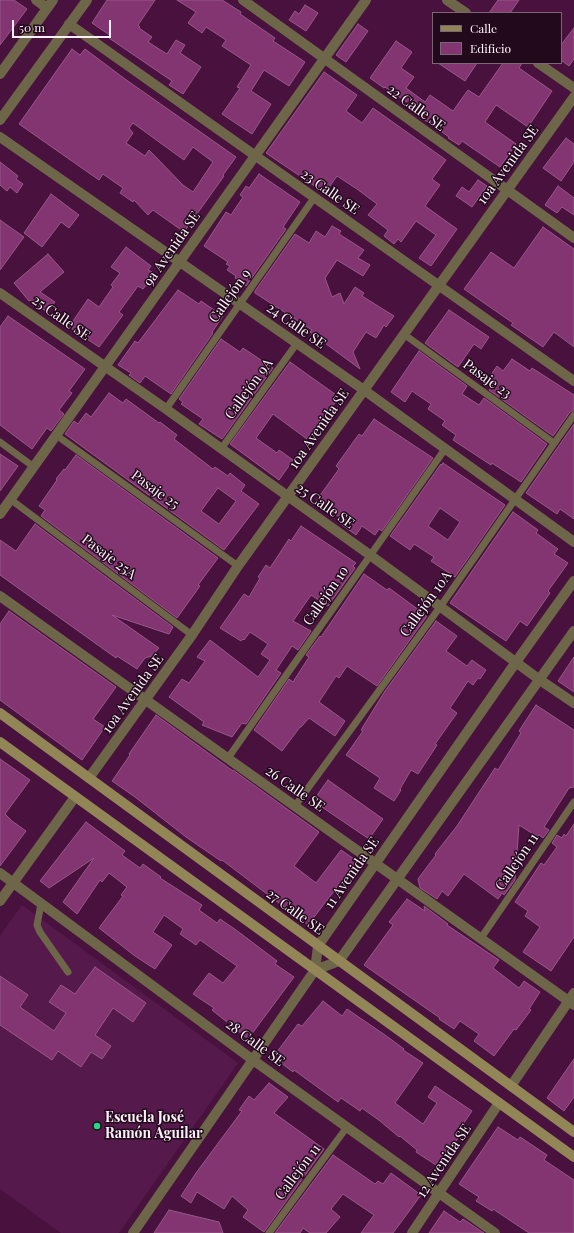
<!DOCTYPE html>
<html>
<head>
<meta charset="utf-8">
<style>
  body { margin:0 }
  #map { position:relative; width:574px; height:1233px; overflow:hidden; background:#49123e; font-family:"Playfair Display",serif }
  canvas { display:block }
  .legend { position:absolute; left:432px; top:12px; width:130px; height:52px; box-sizing:border-box; background:#220a1c; border:1px solid #7a6675; margin:0; padding:5px 7px; list-style:none; font-size:12px; color:#fef0fa }
  .legend li { display:flex; align-items:center; gap:8px; height:20px }
  .legend b { width:20px; border:1px solid #7a6675 }
  .scale { position:absolute; left:12px; top:20px; width:99px; height:18px; box-sizing:border-box; border:2px solid #fef0fa; border-top:0; padding-left:5px; font-size:12px; line-height:14px; white-space:nowrap; color:#fef0fa; -webkit-text-stroke:3px #220a1c; paint-order:stroke }
</style>
</head>
<body>
<div id="map">
<canvas width="574" height="1233"></canvas>
<ul class="legend">
<li><b style="height:5px;background:#928656"></b>Calle</li>
<li><b style="height:11px;background:#833572"></b>Edificio</li>
</ul>
<div class="scale">50 m</div>
</div>
<script>
const context = document.querySelector('canvas').getContext('2d');
context.lineJoin = 'round';
function paint(path, color) { context.fillStyle = color; context.fill(path, 'evenodd'); }
const poly = rows => new Path2D(rows.map(r => 'M' + r).join(''));
function trace(path, color, width, dash) { context.strokeStyle = color; context.lineWidth = width; context.lineCap = dash ? 'butt' : 'round'; context.setLineDash(dash || []); context.stroke(path); }
function drawText(font, color, halo, rows, align = 'center') {
  context.font = font + ' "Playfair Display",serif'; context.lineWidth = 3; context.setLineDash([]); context.textBaseline = 'middle'; context.strokeStyle = halo; context.fillStyle = color; for (const [text, x, y, turn = 0] of rows) {
    context.save(); context.translate(x, y); context.rotate((+turn || 0) * Math.PI / 180); context.textAlign = isNaN(turn) ? turn : align; if (halo) context.strokeText(text, 0, 0); context.fillText(text, 0, 0); context.restore();
  }
}
const built = poly([
  [22,905,238,1063,119,1233,61,1233,0,1189,0,936]
]);
const building = poly([
  [0,0,14,0,27,9,0,45,0,0],
  [107,0,155,0,138,25,140,27,139,28,152,37,148,42,167,54,176,40,185,45,180,53,201,67,183,94,169,85,172,81,109,38,111,36,92,23,107,0],
  [177,0,222,0,241,12,240,14,275,38,273,41,305,62,289,86,264,70,251,91,271,104,252,134,222,114,240,88,237,87,251,65,222,46,226,40,206,27,202,33,188,23,196,12,177,0],
  [498,0,519,0,510,13,489,13,498,0],
  [305,5,318,13,306,31,289,20,295,11,299,14,305,5],
  [358,24,368,31,346,62,336,55,358,24],
  [574,28,574,59,569,66,561,60,561,45,574,28],
  [396,41,412,52,401,68,414,77,406,88,425,102,430,95,453,111,468,90,479,97,503,63,522,63,519,68,552,91,528,127,496,105,485,122,516,144,500,167,462,141,459,145,448,138,449,137,408,108,411,105,385,87,384,88,370,78,396,41],
  [72,49,80,55,85,49,125,79,236,157,223,175,224,176,184,232,153,210,148,215,134,200,133,202,120,193,123,188,103,174,99,180,19,124,72,49],
  [133,123,184,160,193,147,213,162,193,192,183,185,149,150,145,156,126,143,133,133,129,128,133,123],
  [438,63,477,63,465,81,438,63],
  [324,72,357,95,346,111,362,123,373,108,446,160,432,179,440,185,425,206,457,229,431,266,419,258,436,235,416,221,401,242,398,239,394,244,384,236,388,230,368,215,377,204,357,189,337,176,325,193,266,153,324,72],
  [566,138,574,144,574,162,561,181,543,168,566,138],
  [0,162,18,176,16,179,23,184,17,193,10,187,7,191,0,185,0,162],
  [259,174,300,202,283,227,286,229,246,286,235,278,236,276,227,270,230,266,226,264,228,262,204,246,226,212,231,215,243,197,240,195,246,186,249,188,259,174],
  [478,180,487,186,472,207,456,196,462,187,469,192,478,180],
  [558,186,574,198,574,215,562,207,557,213,545,205,558,186],
  [51,194,79,215,69,228,61,222,42,247,24,233,51,194],
  [0,220,24,237,0,270,0,220],
  [332,226,341,231,339,234,364,250,358,258,370,265,363,276,337,260,325,278,332,297,340,293,344,304,355,287,364,293,362,296,394,316,386,327,384,325,376,338,366,332,353,352,360,369,310,332,312,330,255,293,255,291,295,234,309,243,316,231,325,237,332,226],
  [543,227,574,249,574,347,554,332,543,347,511,325,513,323,464,289,491,252,514,268,543,227],
  [126,247,151,266,148,270,152,272,147,278,150,280,143,289,138,286,119,312,123,315,99,347,69,327,88,299,99,307,113,287,111,285,120,273,111,267,126,247],
  [48,254,64,272,40,292,55,302,47,312,30,300,29,301,14,283,48,254],
  [178,290,199,304,201,301,223,316,212,332,213,333,171,394,145,376,140,383,129,375,131,373,118,365,135,341,138,343,178,290],
  [449,310,489,337,481,349,474,344,458,367,425,343,449,310],
  [8,316,85,369,69,391,72,393,59,410,64,414,51,431,47,428,32,449,0,425,0,327,8,316],
  [221,339,240,352,243,348,273,368,222,439,199,424,203,419,181,404,183,402,179,399,221,339],
  [419,351,467,386,462,394,479,405,484,398,547,444,521,482,492,463,491,465,453,440,456,435,442,425,445,421,428,409,431,404,412,391,405,402,391,392,419,351],
  [512,359,530,371,532,368,574,395,574,410,570,412,553,436,489,390,492,386,486,382,497,366,503,371,512,359],
  [290,362,339,397,322,421,320,420,307,439,273,414,256,438,277,453,279,450,293,460,279,480,230,444,290,362],
  [109,393,123,403,126,399,159,423,160,422,177,435,174,439,213,469,215,467,228,476,230,473,245,485,241,491,259,504,224,550,65,434,74,421,78,424,86,413,91,417,109,393],
  [218,488,236,501,219,524,201,511,218,488],
  [374,419,433,458,382,531,379,529,375,535,362,526,356,535,342,525,345,521,316,501,339,469,336,466,359,434,362,436,374,419],
  [574,424,574,519,560,509,557,514,526,493,574,424],
  [0,454,18,466,0,491,0,454],
  [76,455,218,558,198,585,200,586,177,618,41,516,45,510,39,506,57,480,56,479,64,469,65,470,76,455],
  [443,463,505,505,455,577,431,561,434,557,414,544,410,550,390,536,441,464,442,465,443,463],
  [440,508,460,522,448,540,428,526,440,508],
  [513,512,538,530,536,533,558,549,554,554,568,563,548,591,550,593,527,626,520,621,506,641,450,603,513,512],
  [35,524,173,627,169,634,112,615,159,648,152,656,145,658,137,669,117,656,116,658,0,575,0,540,16,551,35,524],
  [301,526,356,563,353,566,355,568,328,606,311,595,293,621,311,631,298,650,292,646,276,670,281,673,246,724,242,723,232,737,202,725,204,722,169,697,182,679,189,683,205,661,197,657,210,640,258,677,270,660,261,654,268,644,250,632,244,640,243,639,241,641,220,628,244,594,249,597,260,578,258,577,266,565,270,568,289,539,291,541,301,526],
  [364,574,387,590,389,588,427,616,377,686,347,666,339,678,336,676,319,702,345,721,335,736,309,718,301,727,300,727,282,751,254,730,289,679,293,682,309,657,306,655,320,636,321,637,364,574],
  [9,611,116,687,93,719,105,727,82,760,0,700,0,624,9,611],
  [436,621,457,636,446,651,467,666,472,660,486,670,480,679,478,678,473,685,468,681,450,708,457,713,435,744,437,745,418,774,411,770,400,789,401,790,394,801,374,788,380,778,346,755,363,731,361,730,385,691,436,621],
  [574,657,574,692,558,681,574,657],
  [536,705,574,730,574,787,569,788,544,827,549,830,543,838,539,835,538,837,519,825,515,880,504,895,502,893,498,899,464,874,448,896,442,891,437,899,420,888,418,879,436,855,435,854,457,826,495,768,498,770,521,733,519,731,536,705],
  [156,715,233,771,233,770,319,832,294,866,316,883,341,850,357,861,308,925,222,860,221,861,186,837,135,797,112,781,130,755,129,754,156,715],
  [0,759,30,780,5,814,12,821,26,831,0,866,0,759],
  [328,780,383,819,369,839,313,801,328,780],
  [86,822,125,851,122,855,140,868,143,864,161,877,160,878,202,905,199,910,217,923,220,919,236,930,277,961,275,964,294,977,248,1039,212,1010,214,1008,193,994,209,973,223,983,237,966,200,940,196,945,180,934,183,929,164,915,153,932,172,945,155,969,135,956,99,928,123,896,121,895,127,887,109,873,102,882,100,880,77,914,63,902,94,858,49,888,40,881,86,822],
  [574,824,574,937,551,971,523,952,540,927,525,916,528,911,515,902,541,863,544,865,557,847,552,843,557,835,562,838,564,834,566,836,574,824],
  [407,899,425,911,424,906,448,924,447,925,499,960,493,968,519,988,524,981,540,992,529,1009,531,1010,516,1030,514,1029,494,1056,474,1041,479,1034,460,1021,454,1029,439,1019,440,1018,364,965,393,925,389,922,407,899],
  [95,967,146,1003,133,1022,113,1008,95,1035,111,1046,102,1059,91,1052,81,1067,58,1051,52,1060,0,1025,0,976,28,995,20,1007,54,1031,66,1013,49,1002,61,985,75,994,95,967],
  [323,1001,342,1016,347,1009,385,1035,404,1049,403,1050,423,1063,395,1103,423,1124,437,1103,428,1097,435,1086,472,1111,459,1130,462,1132,439,1167,416,1152,417,1150,400,1136,399,1137,380,1121,362,1108,360,1111,341,1098,338,1102,294,1070,293,1072,273,1057,298,1024,302,1026,323,1001],
  [574,1059,574,1097,564,1111,547,1098,574,1059],
  [269,1083,288,1097,274,1113,324,1149,264,1232,243,1217,248,1210,232,1196,224,1209,197,1192,191,1203,181,1196,196,1173,242,1111,239,1110,249,1096,254,1100,269,1083],
  [498,1127,518,1140,520,1137,547,1155,544,1160,574,1180,574,1233,529,1233,493,1209,492,1211,476,1201,479,1197,459,1184,498,1127],
  [333,1155,375,1184,378,1181,383,1184,391,1173,421,1195,393,1233,361,1233,374,1215,343,1194,331,1209,340,1217,326,1233,310,1233,303,1228,300,1233,275,1233,333,1155],
  [169,1210,219,1222,223,1233,154,1233,169,1210],
  [444,1211,460,1222,463,1219,484,1233,429,1233,444,1211]
]);
const service = poly([
  [405,335,554,443],
  [166,409,314,198],
  [56,435,238,566],
  [0,442,34,467],
  [221,449,297,343],
  [10,499,192,635],
  [228,758,445,449],
  [295,806,440,607,574,415],
  [41,904,37,925,40,932,68,972],
  [481,938,574,802],
  [269,1233,347,1127]
]);
const minor = poly([
  [36,0,47,8],
  [243,0,574,238],
  [447,0,466,13],
  [69,24,574,381],
  [538,63,574,88],
  [0,137,364,390,574,542],
  [0,293,166,409,370,555,540,680,574,703],
  [0,514,366,0],
  [0,596,574,1005],
  [89,778,192,635,238,566,574,97],
  [0,873,253,1060,495,1233],
  [0,901,75,797],
  [511,1086,574,993],
  [133,1233,315,970],
  [412,1233,499,1103]
]);
const tertiary = poly([
  [0,74,53,0],
  [0,120,87,0],
  [574,581,516,662,318,946,315,970,339,961,574,631]
]);
const secondary = poly([
  [0,713,574,1132],
  [0,742,574,1157]
]);
const markers = [
  [97,1126,4,"#24d886"]
];
const streetNames = [
  ["22 Calle SE",416,108,36],
  ["10a Avenida SE",508,165,-54],
  ["23 Calle SE",330,192,35],
  ["9a Avenida SE",172,249,-55],
  ["Callejón 9",230,296,-55],
  ["25 Calle SE",61,318,35],
  ["24 Calle SE",296,326,35],
  ["Pasaje 23",487,379,36],
  ["Callejón 9A",249,389,-54],
  ["10a Avenida SE",319,429,-55],
  ["Pasaje 25",155,490,36],
  ["25 Calle SE",325,506,35],
  ["Pasaje 25A",109,557,37],
  ["Callejón 10",326,596,-55],
  ["Callejón 10A",426,604,-54],
  ["10a Avenida SE",133,694,-54],
  ["26 Calle SE",295,789,35],
  ["Callejón 11",517,862,-56],
  ["11 Avenida SE",352,873,-55],
  ["27 Calle SE",295,912,36],
  ["28 Calle SE",255,1043,36],
  ["12 Avenida SE",444,1161,-56],
  ["Callejón 11",298,1172,-53]
];
const poiNames = [
  ["Escuela José",105,1118],
  ["Ramón Aguilar",105,1134]
];
paint(built, '#56194b');
paint(building, '#833572');
trace(building, '#965987', 1);
trace(service, '#6d6648', 7);
trace(minor, '#6d6648', 10);
trace(tertiary, '#6d6648', 10);
trace(secondary, '#928656', 10);
for (const [x, y, r, color] of markers) { const dot = new Path2D(); dot.arc(x, y, r, 0, 2 * Math.PI); context.fillStyle = color; context.fill(dot); trace(dot, '#220a1c', 1.5); }
drawText('14px', '#fef0fa', '#220a1c', streetNames);
drawText('bold 14px', '#fef0fa', '#220a1c', poiNames, 'left');
</script>
</body>
</html>
